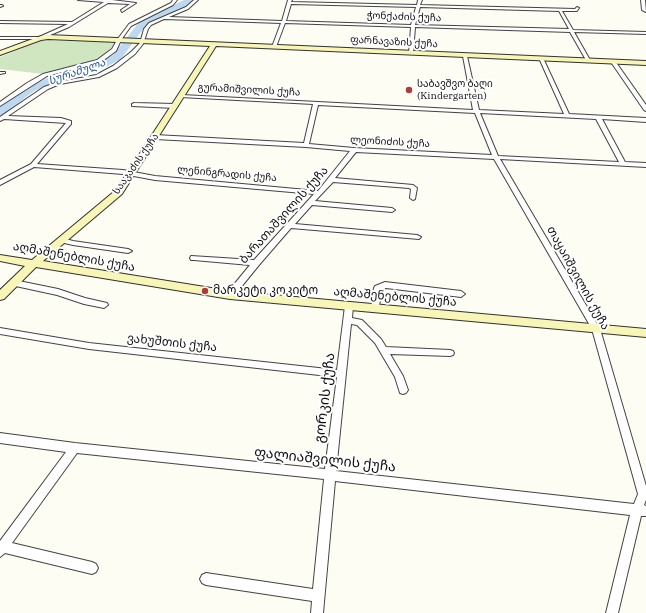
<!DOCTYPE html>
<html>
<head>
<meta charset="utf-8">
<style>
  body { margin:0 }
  canvas { display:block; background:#fefdf4 }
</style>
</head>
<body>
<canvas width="646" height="613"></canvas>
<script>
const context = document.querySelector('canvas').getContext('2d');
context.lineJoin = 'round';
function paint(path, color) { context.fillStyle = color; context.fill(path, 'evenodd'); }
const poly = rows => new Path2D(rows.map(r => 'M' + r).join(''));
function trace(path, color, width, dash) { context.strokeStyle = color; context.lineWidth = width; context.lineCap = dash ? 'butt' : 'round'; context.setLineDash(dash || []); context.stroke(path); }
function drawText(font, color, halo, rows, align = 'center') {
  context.font = font + ' "IBM Plex Serif","Noto Sans Georgian",serif'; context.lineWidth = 4; context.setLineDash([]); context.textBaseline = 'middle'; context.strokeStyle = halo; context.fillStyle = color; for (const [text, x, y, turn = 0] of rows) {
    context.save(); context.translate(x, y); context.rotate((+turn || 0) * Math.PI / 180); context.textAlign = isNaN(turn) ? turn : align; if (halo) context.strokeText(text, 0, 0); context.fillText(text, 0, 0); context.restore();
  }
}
const green = poly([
  [43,40,115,41,109,52,103,57,43,74,0,69,0,57]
]);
const river = poly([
  [184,0,193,0,188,5,146,25,121,59,106,67,60,80,34,91,4,114,0,116,0,106,26,87,52,76,98,63,113,55,140,21,184,0]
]);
const street = poly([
  [78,0,112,0,136,3,122,12,121,10,130,4,108,3,69,27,41,39,0,39,0,37,39,37,68,24,0,23,0,21,72,22,104,2,78,0],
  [173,0,177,0,173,5,131,26,121,40,116,51,101,62,47,76,0,106,0,102,27,83,43,74,97,60,112,49,117,40,129,24,171,3,173,0],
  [194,0,198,0,188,9,169,17,282,21,288,0,292,0,291,2,417,5,418,0,422,0,420,5,575,9,577,7,579,8,577,11,562,11,573,30,646,32,646,34,574,32,590,60,588,61,586,60,570,32,415,27,413,53,411,54,409,53,411,27,285,23,276,47,274,48,272,47,281,23,164,19,151,25,148,29,143,44,135,54,117,68,99,77,60,84,48,89,8,116,61,118,71,121,71,124,37,164,123,170,155,176,318,191,350,151,306,147,155,139,152,137,155,135,304,143,313,104,180,97,180,95,182,95,473,110,463,56,465,55,467,56,479,110,564,114,539,58,541,57,543,58,569,114,646,118,646,122,602,119,625,162,646,163,646,167,500,159,600,329,646,486,646,500,644,505,646,506,646,516,641,516,618,613,606,613,630,515,335,481,323,613,311,613,312,601,206,585,202,583,200,579,202,575,206,573,313,589,324,479,77,453,12,543,92,562,96,564,98,568,96,572,92,574,5,553,0,557,0,541,66,452,0,443,0,433,75,443,325,469,337,377,89,349,0,334,0,328,89,343,337,370,345,306,349,303,353,306,352,318,362,320,381,339,386,347,450,350,453,351,454,353,453,355,450,356,390,354,403,376,408,390,406,393,403,394,400,393,395,377,375,343,357,325,351,324,336,471,634,504,638,494,592,329,494,159,356,152,335,178,413,185,417,188,415,199,413,200,410,198,411,189,409,188,333,182,315,201,392,208,395,210,392,212,312,205,295,224,417,235,421,237,419,239,291,228,259,265,233,297,230,298,227,297,226,295,227,293,250,265,194,260,191,260,190,258,191,256,254,260,314,194,155,180,123,174,34,167,0,185,0,180,31,164,66,123,4,119,0,121,0,117,44,87,59,82,96,75,113,66,131,52,140,43,144,29,149,23,186,7,194,0],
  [291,4,416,7,411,25,286,21,291,4],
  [420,7,559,11,569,29,415,25,420,7],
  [318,105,475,113,492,155,354,148,309,144,318,105],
  [480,113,596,119,619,162,498,156,480,113],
  [641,0,645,0,646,12,642,10,641,0],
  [0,5,2,5,3,6,0,7,0,5],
  [613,61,615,61,646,105,646,111,644,110,611,62,613,61],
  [0,72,5,72,5,73,0,74,0,72],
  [134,103,175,104,178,106,175,108,132,106,132,104,134,103],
  [60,238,62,238,73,241,128,249,132,251,128,253,73,245,60,242,58,240,60,238],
  [14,280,58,289,85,298,107,303,108,305,104,308,84,304,57,295,11,285,10,283,11,281,14,280],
  [385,282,461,291,465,294,461,297,386,288,382,290,378,311,372,311,371,309,374,288,375,286,385,282]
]);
const secondary = poly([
  [48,35,646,61,646,65,216,46,122,194,43,261,230,291,646,329,646,337,230,299,36,267,4,299,0,300,0,290,25,266,0,261,0,255,32,260,116,190,210,46,48,39,41,40,0,55,0,51,38,37,48,35]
]);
const markers = [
  [409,90,4,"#b33a35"],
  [205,291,4,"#b33a35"]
];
const farStreetnames = [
  ["ჭონქაძის ქუჩა",404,17,2],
  ["ფარნავაზის ქუჩა",394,42,3],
  ["გურამიშვილის ქუჩა",249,90,3],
  ["ლეონიძის ქუჩა",390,142,3],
  ["სააკაძის ქუჩა",136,164,-55],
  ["ლენინგრადის ქუჩა",227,174,5]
];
const farPoinames = [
  ["საბავშვო ბაღი",417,84],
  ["(Kindergarten)",417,96]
];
const farWaternames = [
  ["სურამულა",77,72,-19]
];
const streetNames = [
  ["ბარათაშვილის ქუჩა",284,215,-48],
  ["აღმაშენებლის ქუჩა",74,257,10],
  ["თაყაიშვილის ქუჩა",578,278,61],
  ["აღმაშენებლის ქუჩა",395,297,5],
  ["ვახუშთის ქუჩა",172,343,6]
];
const poiNames = [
  ["მარკეტი კოკიტო",213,291]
];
const nearStreetnames = [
  ["გორკის ქუჩა",325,398,-83],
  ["ფალიაშვილის ქუჩა",325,460,6]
];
paint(green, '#d0e6c0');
paint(river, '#bdd9f1');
trace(street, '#434343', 2);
trace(secondary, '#323232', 2);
paint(street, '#fff');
paint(secondary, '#f7f6b6');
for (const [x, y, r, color] of markers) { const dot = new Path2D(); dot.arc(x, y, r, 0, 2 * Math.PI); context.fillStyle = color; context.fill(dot); trace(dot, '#fff', 1.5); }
drawText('10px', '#101010', '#fff', farStreetnames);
drawText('10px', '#101010', '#fff', farPoinames, 'left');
drawText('italic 11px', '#245b97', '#fff', farWaternames);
drawText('12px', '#101010', '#fff', streetNames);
drawText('12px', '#101010', '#fff', poiNames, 'left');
drawText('14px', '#101010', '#fff', nearStreetnames);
</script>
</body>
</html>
